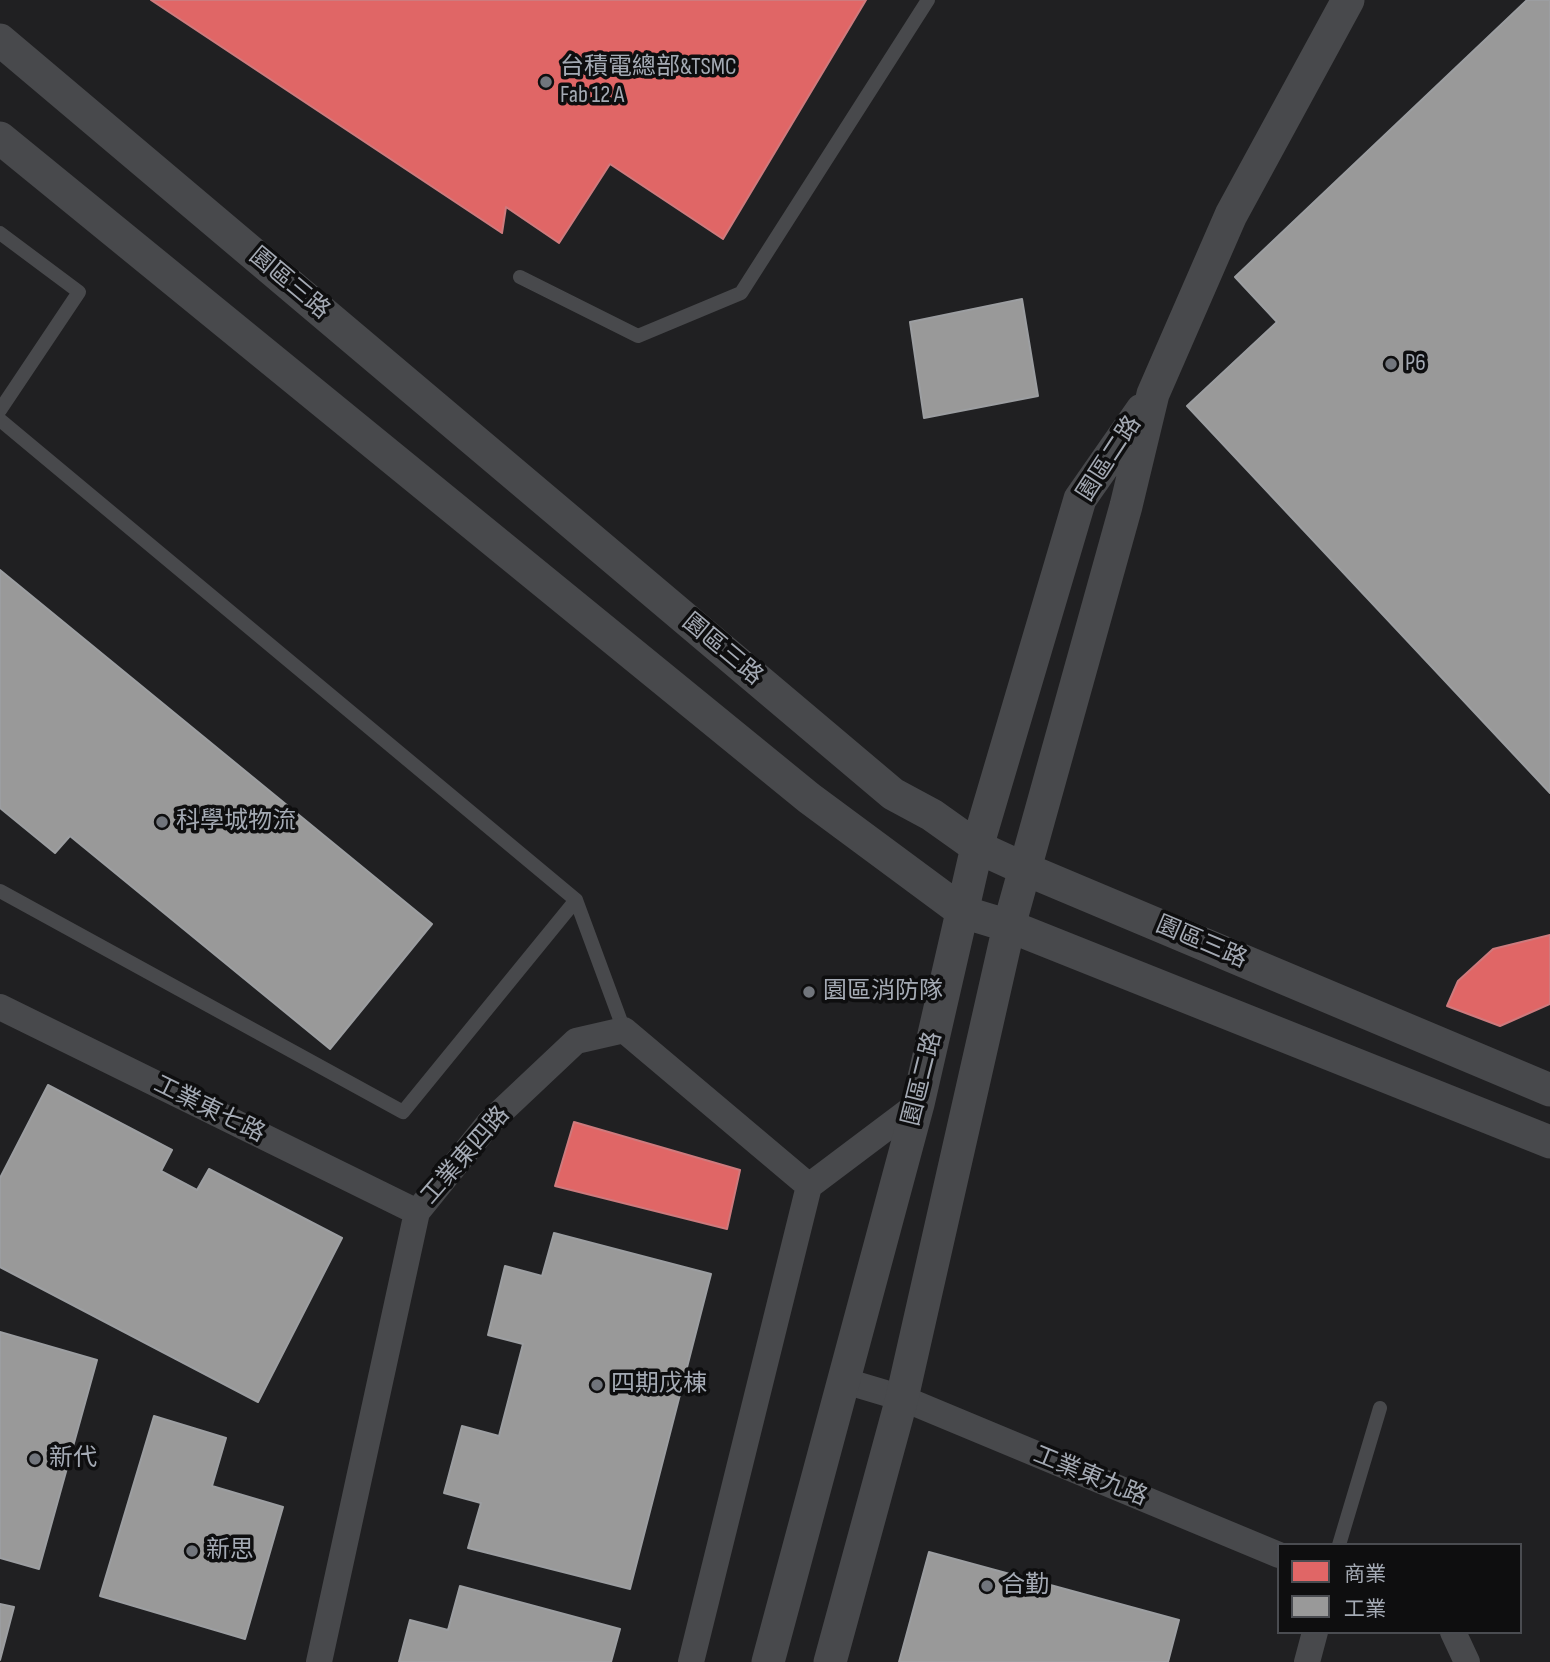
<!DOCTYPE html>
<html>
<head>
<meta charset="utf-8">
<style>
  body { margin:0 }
  #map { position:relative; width:1550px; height:1662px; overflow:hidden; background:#131314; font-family:"Sofia Sans Condensed","Noto Sans TC",sans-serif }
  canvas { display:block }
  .legend { position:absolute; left:1277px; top:1543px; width:245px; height:91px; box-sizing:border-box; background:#0e0e0f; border:2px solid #4a4c51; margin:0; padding:9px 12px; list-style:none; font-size:21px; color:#a4aab4 }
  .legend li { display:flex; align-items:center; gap:14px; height:35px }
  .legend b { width:35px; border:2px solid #4a4c51 }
</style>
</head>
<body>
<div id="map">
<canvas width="1550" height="1662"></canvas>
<ul class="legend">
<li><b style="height:19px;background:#e06666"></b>商業</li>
<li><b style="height:19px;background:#999"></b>工業</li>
</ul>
</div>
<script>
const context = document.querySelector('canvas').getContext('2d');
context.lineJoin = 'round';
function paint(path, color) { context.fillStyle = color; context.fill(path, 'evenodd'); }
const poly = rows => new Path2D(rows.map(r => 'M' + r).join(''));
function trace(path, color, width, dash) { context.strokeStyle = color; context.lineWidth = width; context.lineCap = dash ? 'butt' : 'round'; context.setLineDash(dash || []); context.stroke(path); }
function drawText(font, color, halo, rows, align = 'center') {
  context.font = font + ' "Sofia Sans Condensed","Noto Sans TC",sans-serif'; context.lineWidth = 7; context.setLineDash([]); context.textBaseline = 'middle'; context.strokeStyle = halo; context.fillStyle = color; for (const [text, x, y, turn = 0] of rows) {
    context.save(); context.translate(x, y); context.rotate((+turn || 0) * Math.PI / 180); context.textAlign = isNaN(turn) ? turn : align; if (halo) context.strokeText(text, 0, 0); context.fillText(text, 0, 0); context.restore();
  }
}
const built = poly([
  [0,0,1550,0,1550,1662,0,1662],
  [1279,1545,1520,1545,1520,1632,1279,1632]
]);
const shops = poly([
  [151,0,866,0,723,239,610,164,559,243,506,207,502,233,151,0],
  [1550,935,1550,1004,1500,1026,1447,1006,1458,981,1493,949,1550,935],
  [574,1122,740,1170,727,1229,555,1186,574,1122]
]);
const industry = poly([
  [1527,0,1550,0,1550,793,1187,406,1277,322,1235,277,1527,0],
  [1022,299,1038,396,924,418,910,322,1022,299],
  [0,570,432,924,330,1049,70,836,55,853,0,808,0,570],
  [48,1085,172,1150,161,1171,197,1190,209,1169,342,1238,258,1402,0,1267,0,1178,48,1085],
  [554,1233,711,1274,630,1589,468,1548,481,1503,444,1493,462,1426,499,1436,523,1344,488,1335,505,1266,542,1276,554,1233],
  [0,1332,97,1360,39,1569,0,1558,0,1332],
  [154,1416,226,1438,212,1486,283,1507,245,1639,100,1596,154,1416],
  [929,1552,1179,1620,1168,1662,899,1662,929,1552],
  [460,1586,620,1629,611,1662,399,1662,410,1620,448,1630,460,1586],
  [0,1604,14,1607,0,1660,0,1604]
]);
const service = poly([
  [0,233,79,292,0,410],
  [520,277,638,336,741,293,928,0],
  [0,420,576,900,624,1030],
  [0,891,403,1112,576,900],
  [1339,1545,1380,1408]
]);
const minor = poly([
  [0,1007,417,1212],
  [845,1381,902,1398,1279,1555],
  [1453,1632,1467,1662],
  [319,1662,417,1212,489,1123,576,1041,624,1030,809,1186],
  [691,1662,809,1186,918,1104],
  [1307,1662,1315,1632]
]);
const tertiary = poly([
  [0,40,893,794,932,815,977,847,1025,869,1550,1090],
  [0,138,809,798,963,912,1009,926,1550,1142],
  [768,1662,918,1104,977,847,1080,499,1142,410],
  [830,1662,902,1398,1009,926,1126,506,1153,394,1231,215,1348,0]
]);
const markers = [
  [546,82,7,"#71757c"],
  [1391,364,7,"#71757c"],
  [162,822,7,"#71757c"],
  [809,992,7,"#71757c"],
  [597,1385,7,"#71757c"],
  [35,1459,7,"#71757c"],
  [192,1551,7,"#71757c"],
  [987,1586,7,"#71757c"]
];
const poiNames = [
  ["台積電總部&TSMC",560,68],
  ["Fab 12 A",560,96],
  ["P6",1405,364],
  ["科學城物流",176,822],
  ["園區消防隊",823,992],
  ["四期戊棟",611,1385],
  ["新代",49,1459],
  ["新思",206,1551],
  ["合勤",1001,1586]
];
const streetNames = [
  ["園區三路",289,284,40],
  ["園區二路",1110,459,-57],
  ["園區三路",722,650,40],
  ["園區三路",1201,943,23],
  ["園區二路",923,1079,-76],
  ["工業東七路",209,1110,26],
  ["工業東四路",466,1156,-49],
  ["工業東九路",1090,1477,22]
];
paint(built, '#202022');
paint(shops, '#e06666');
trace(shops, '#ce7a7d', 2);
paint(industry, '#999');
trace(industry, '#9c9ea1', 2);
trace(service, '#48494c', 14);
trace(minor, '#48494c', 26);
trace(tertiary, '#48494c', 33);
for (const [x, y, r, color] of markers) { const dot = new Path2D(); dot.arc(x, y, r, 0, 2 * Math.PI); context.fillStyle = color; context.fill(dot); trace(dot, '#0e0e0f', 2.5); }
drawText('24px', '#a4aab4', '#0e0e0f', poiNames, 'left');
drawText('24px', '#a4aab4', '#0e0e0f', streetNames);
</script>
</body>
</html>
